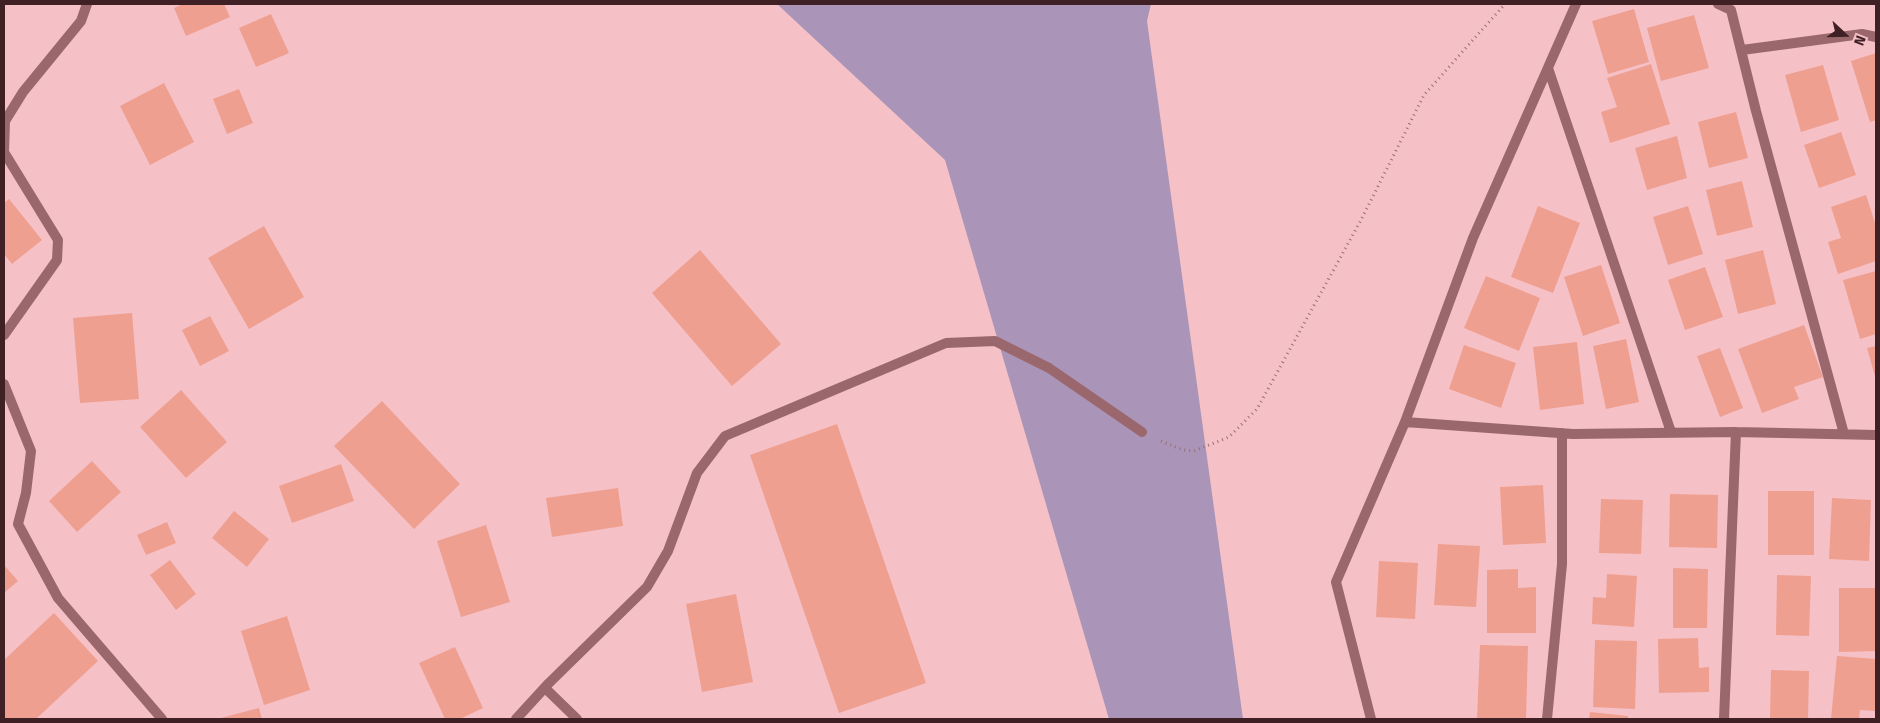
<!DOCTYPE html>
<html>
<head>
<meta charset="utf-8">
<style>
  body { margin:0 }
  #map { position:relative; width:1880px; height:723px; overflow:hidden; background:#f5c1c7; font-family:"Fira Sans",sans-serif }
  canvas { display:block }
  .frame { position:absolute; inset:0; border:5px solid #3f2024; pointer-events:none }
  .north { position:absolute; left:1820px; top:10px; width:50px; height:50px; -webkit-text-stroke:4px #f5c1c7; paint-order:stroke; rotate:111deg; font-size:14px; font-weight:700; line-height:20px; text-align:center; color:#3f2024 }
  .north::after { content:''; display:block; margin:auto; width:18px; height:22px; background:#3f2024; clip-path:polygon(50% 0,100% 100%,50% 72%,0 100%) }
</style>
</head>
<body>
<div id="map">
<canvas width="1880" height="723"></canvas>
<div class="frame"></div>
<div class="north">N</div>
</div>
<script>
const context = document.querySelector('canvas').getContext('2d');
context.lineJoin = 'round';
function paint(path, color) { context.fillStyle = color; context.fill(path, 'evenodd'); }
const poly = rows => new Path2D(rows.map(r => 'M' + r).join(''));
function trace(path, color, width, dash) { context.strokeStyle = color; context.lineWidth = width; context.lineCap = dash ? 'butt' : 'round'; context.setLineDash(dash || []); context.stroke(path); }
const green = poly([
  [777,4,1151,4,1147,21,1243,719,1109,719,945,160]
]);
const building = poly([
  [183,4,224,4,230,17,186,36,174,8],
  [1634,9,1649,62,1608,74,1592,21],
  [271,14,289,53,256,67,239,28],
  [1694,15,1709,68,1661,81,1647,28],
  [1876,53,1876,120,1870,122,1851,61],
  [1651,64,1670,124,1610,143,1601,112,1617,107,1607,78],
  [1823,65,1839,120,1801,132,1785,75],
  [164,83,194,142,150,165,120,106],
  [239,89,253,123,227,134,213,99],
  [1736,112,1748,158,1709,168,1698,122],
  [1841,132,1856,175,1819,188,1804,145],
  [1677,136,1687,178,1647,190,1635,148],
  [1742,181,1753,227,1717,236,1706,190],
  [1866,195,1876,226,1876,261,1838,274,1828,242,1841,238,1831,207],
  [9,199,42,240,12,264,4,254,4,203],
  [1538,206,1580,223,1553,293,1511,277],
  [1688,206,1703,254,1668,265,1653,217],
  [264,226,304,297,249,329,208,258],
  [700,250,781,344,732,386,652,293],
  [1763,250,1776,304,1738,314,1725,260],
  [1601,265,1620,323,1583,336,1564,277],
  [1705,267,1723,317,1685,330,1668,280],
  [1876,271,1876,334,1860,339,1843,280],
  [1486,276,1540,298,1519,351,1464,328],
  [132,313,139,399,80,403,73,318],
  [210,316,229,351,200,366,182,330],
  [1804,325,1823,377,1794,387,1799,399,1762,413,1738,349],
  [1626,339,1639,402,1606,409,1593,346],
  [1577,342,1584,404,1540,410,1533,347],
  [1464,345,1516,363,1501,408,1449,389],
  [1876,346,1876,380,1867,348],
  [1720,348,1743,408,1720,417,1697,356],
  [181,390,227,442,186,478,140,427],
  [382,401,460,484,414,529,334,446],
  [837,424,926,683,839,713,750,455],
  [92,461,121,492,77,532,49,501],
  [341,464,354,501,292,523,279,486],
  [1543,485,1546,543,1503,545,1500,487],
  [618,488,623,526,552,537,546,498],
  [1768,491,1814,491,1814,555,1768,555],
  [1670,494,1718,495,1717,548,1669,547],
  [1832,498,1871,500,1869,561,1829,559],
  [1601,499,1643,500,1641,554,1599,553],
  [234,511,269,539,247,567,212,538],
  [167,522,176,543,146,555,137,535],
  [486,525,510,602,461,617,437,541],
  [1438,544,1480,546,1476,607,1434,605],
  [170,560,196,594,176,610,150,575],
  [1379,561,1418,563,1415,619,1376,617],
  [4,565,18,581,4,593],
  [1673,568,1708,569,1707,628,1673,628],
  [1518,569,1518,588,1536,587,1536,633,1487,633,1487,570],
  [1607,574,1637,576,1634,627,1592,624,1593,597,1606,598],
  [1777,575,1811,576,1809,636,1776,635],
  [1839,588,1876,588,1876,651,1839,652],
  [736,594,753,682,702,692,686,604],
  [54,613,98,661,36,719,4,719,4,660],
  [287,616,310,690,264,705,241,631],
  [1698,638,1699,668,1709,667,1709,692,1659,693,1658,639],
  [1595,640,1637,641,1635,709,1593,707],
  [1480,645,1528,646,1526,719,1477,719],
  [455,647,483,708,460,719,445,719,419,663],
  [1837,656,1876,659,1875,711,1860,710,1859,719,1831,719],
  [1771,670,1809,671,1808,719,1770,719],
  [259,708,262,719,217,719],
  [1590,712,1628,716,1628,719,1589,719]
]);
const path = poly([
  [1161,441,1183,450,1194,451,1229,437,1257,409,1361,220,1424,95,1505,4]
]);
const street = poly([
  [1718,4,1731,10,1756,111,1844,434],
  [1742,50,1862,34,1876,37],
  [1548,68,1671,432],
  [4,335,57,260,58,240,4,152,5,121,23,92,81,21,87,4],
  [4,384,31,451,26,493,18,524,58,598,162,719],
  [1405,422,1573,434,1736,432,1876,435],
  [545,688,577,719],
  [516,719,549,683,647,587,668,551,697,473,725,436,946,343,995,341,1049,368,1142,432],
  [1371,719,1336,582,1405,422,1473,238,1576,4],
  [1547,719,1562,564,1562,433],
  [1724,719,1736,432]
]);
paint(green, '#aa95b9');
paint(building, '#ef9f90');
trace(path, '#996f74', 3, [1, 4]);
trace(street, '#9a676d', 10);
</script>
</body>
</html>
